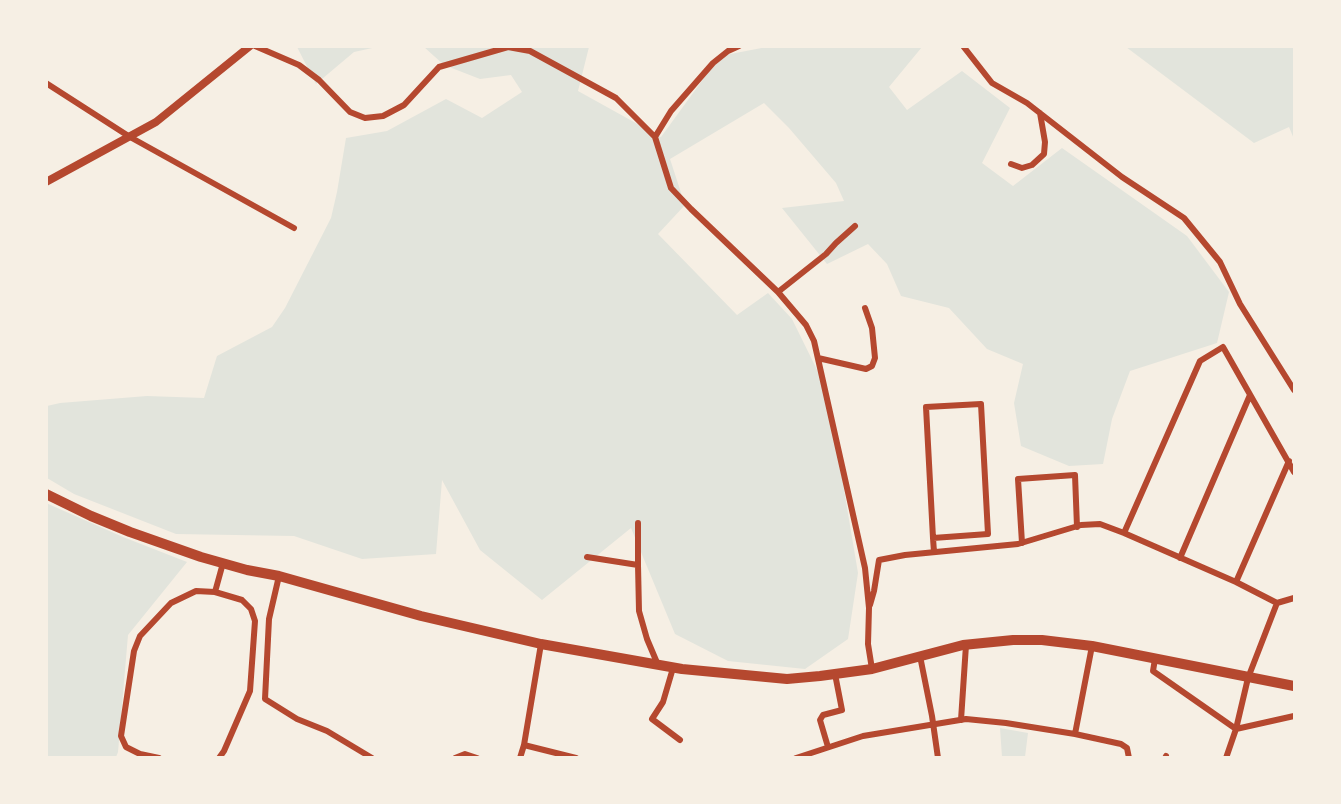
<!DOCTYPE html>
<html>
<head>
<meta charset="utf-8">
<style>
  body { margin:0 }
  #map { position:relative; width:1341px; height:804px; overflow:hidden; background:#f6efe4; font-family:Lato,sans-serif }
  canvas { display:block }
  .frame { position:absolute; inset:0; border:48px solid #f6efe4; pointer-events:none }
</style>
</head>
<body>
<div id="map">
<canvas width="1341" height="804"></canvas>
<div class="frame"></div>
</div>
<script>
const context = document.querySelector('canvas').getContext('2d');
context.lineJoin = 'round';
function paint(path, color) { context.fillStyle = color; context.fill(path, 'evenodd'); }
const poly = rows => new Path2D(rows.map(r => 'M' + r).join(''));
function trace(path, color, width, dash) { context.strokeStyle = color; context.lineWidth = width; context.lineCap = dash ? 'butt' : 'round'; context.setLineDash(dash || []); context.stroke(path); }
const green = poly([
  [772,46,922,47,889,87,907,110,962,71,1010,108,982,163,1013,186,1062,148,1187,236,1229,292,1217,343,1130,371,1112,419,1103,464,1069,466,1021,446,1014,403,1023,364,987,349,949,308,901,296,887,264,868,244,827,264,782,208,844,201,836,183,789,128,764,103,670,159,685,205,658,234,737,315,768,293,792,319,823,382,839,460,858,573,848,639,805,669,728,661,675,634,631,528,542,600,480,550,442,480,436,554,362,559,294,536,176,534,74,494,47,478,47,406,60,403,147,396,204,398,217,356,272,327,285,308,331,218,337,192,346,138,387,131,446,99,482,118,522,92,511,75,480,79,444,65,424,47,589,47,578,91,661,137,720,56],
  [297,47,377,47,354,52,316,84],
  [1126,47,1294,47,1294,139,1289,127,1254,143],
  [46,503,123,537,187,562,128,635,118,752,116,757,47,757],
  [1000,728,1028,733,1025,757,1002,757]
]);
const minor = poly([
  [255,46,299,65,319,80,350,112,365,118,383,116,404,105,439,67,508,47,530,51,616,98,655,137,671,188,691,209,778,292,806,325,814,341,865,568,869,608,868,644,872,669],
  [963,46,992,83,1027,103,1122,177,1184,218,1220,262,1240,304,1294,390],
  [46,83,130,137,294,228],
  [655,137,671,111,713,63,728,51,739,46],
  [1011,164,1022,168,1032,165,1044,154,1045,142,1040,113],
  [778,292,826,254,836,243,855,226],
  [818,358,866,369,872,366,875,358,872,328,865,308],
  [1124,533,1200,361,1223,347,1294,472],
  [933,538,988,534,981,404,926,407,933,538,934,552],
  [1022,543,1018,479,1075,475,1077,527],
  [587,557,638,565,639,611,647,639,658,665],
  [1180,558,1250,395],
  [638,565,638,523],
  [279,576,269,619,265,699,297,719,327,731,372,758],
  [1236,582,1289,461],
  [215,592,223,563],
  [1277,603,1294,598],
  [870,605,874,591,879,560,905,555,1018,544,1081,525,1100,524,1124,533,1236,582,1277,603,1248,678,1236,729,1226,758],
  [920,656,932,716,938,758],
  [1155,659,1153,671,1236,729,1294,716],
  [673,668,663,702,652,719,680,740],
  [961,720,966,645],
  [1075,734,1121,744,1127,748,1129,758],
  [524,745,576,758],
  [828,747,820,720,823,715,842,710,835,674],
  [159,758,140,754,126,747,121,736,134,651,140,636,171,603,196,591,215,592,242,600,251,609,255,621,250,691,224,751,219,758],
  [455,758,465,754,477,758],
  [520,758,524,745,541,644],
  [796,758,863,736,966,719,1006,723,1075,734,1092,646],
  [1165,758,1166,756]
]);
const tertiary = poly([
  [46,182,156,122,250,46]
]);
const trunk = poly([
  [46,494,91,516,130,532,201,557,247,570,279,576,421,616,541,644,682,669,787,679,820,676,872,669,963,645,1013,640,1042,640,1092,646,1294,686]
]);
paint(green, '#e2e4dc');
trace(minor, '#b5482f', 6);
trace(tertiary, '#b5482f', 8);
trace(trunk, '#b5482f', 10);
</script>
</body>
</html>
